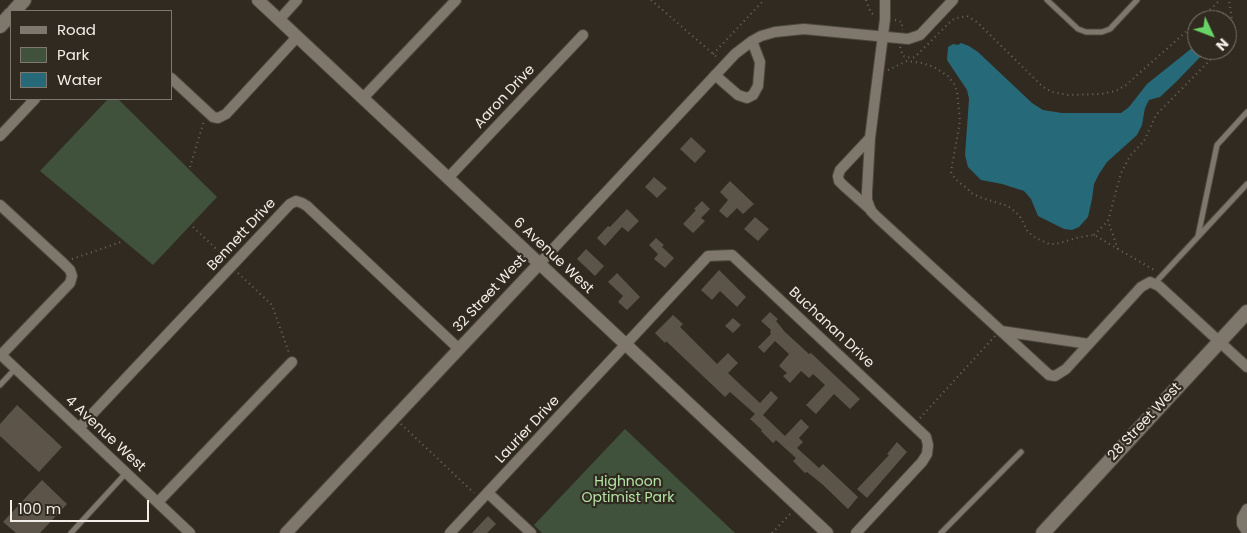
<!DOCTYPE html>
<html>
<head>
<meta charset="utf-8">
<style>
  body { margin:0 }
  #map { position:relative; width:1247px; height:533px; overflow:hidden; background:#312a20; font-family:Poppins,sans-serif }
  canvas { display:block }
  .legend { position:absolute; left:10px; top:10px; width:162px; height:90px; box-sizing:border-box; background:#312a20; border:1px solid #7e7870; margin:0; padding:6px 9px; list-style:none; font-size:15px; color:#f2eee7 }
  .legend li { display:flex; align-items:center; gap:10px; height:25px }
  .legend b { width:25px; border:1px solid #7e7870 }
  .north { position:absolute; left:1187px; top:10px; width:50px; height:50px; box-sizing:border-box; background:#312a20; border:1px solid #7e7870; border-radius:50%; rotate:133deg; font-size:14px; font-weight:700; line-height:20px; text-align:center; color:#f2eee7 }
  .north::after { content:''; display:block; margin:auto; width:18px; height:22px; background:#68d465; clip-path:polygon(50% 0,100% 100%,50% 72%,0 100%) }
  .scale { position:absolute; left:10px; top:500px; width:139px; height:22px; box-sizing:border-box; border:2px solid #f2eee7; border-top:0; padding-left:6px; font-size:15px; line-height:18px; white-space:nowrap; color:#f2eee7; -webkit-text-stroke:4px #312a20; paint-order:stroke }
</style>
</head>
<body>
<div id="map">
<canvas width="1247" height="533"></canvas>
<ul class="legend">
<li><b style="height:6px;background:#7f776b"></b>Road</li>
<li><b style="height:14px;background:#40523b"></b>Park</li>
<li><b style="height:14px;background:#266978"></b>Water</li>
</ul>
<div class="north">N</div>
<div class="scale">100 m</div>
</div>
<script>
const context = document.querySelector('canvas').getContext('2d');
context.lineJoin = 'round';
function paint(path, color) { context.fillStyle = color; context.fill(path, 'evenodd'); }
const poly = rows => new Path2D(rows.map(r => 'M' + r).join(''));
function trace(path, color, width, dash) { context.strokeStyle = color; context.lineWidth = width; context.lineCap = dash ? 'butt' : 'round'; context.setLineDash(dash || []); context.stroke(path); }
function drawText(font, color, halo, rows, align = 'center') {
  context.font = font + ' Poppins,sans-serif'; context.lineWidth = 4.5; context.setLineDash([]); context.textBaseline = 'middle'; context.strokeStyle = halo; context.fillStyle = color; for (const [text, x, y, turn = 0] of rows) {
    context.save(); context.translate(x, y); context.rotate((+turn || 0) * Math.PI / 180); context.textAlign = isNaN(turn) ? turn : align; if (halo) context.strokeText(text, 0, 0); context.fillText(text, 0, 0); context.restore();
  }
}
const green = poly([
  [108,99,118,99,217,197,153,265,40,171],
  [625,429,735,533,542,533,534,525]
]);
const water = poly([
  [961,43,969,46,978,52,1032,103,1043,110,1062,113,1121,113,1129,107,1147,84,1197,44,1197,50,1207,50,1176,82,1160,97,1149,100,1145,108,1142,125,1137,135,1107,162,1099,174,1094,184,1092,199,1088,217,1079,227,1072,230,1064,229,1038,216,1031,199,1024,191,1002,184,981,180,968,167,965,155,969,99,967,90,947,60,948,47,953,44,958,45]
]);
const building = poly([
  [691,137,706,151,695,163,680,149],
  [654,177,667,188,657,198,645,187],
  [730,181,754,204,743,214,737,208,727,218,719,211,728,200,720,192],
  [702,201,710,209,701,218,705,221,693,233,683,224,696,210,694,209],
  [627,209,639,221,628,232,622,227,605,246,597,238,608,226,610,227],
  [755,217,769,229,758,241,744,229],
  [656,238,664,245,662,247,674,258,665,268,654,259,658,254,649,245],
  [586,249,604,266,595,276,577,259],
  [719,270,746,297,737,307,720,291,712,300,701,290],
  [617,273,640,297,627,310,618,302,623,296,608,282],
  [770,312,778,319,776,321,785,332,809,354,811,353,860,399,850,409,834,394,816,414,806,405,825,385,813,374,809,378,801,371,790,383,783,376,787,373,779,366,789,354,775,341,764,353,758,347,771,334,770,332,771,330,761,321],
  [673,315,683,324,680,327,717,364,728,353,738,363,728,373,760,403,771,391,778,398,763,415,785,436,801,419,809,427,799,438,803,442,797,448,819,468,823,464,858,497,848,509,822,484,807,472,805,473,793,461,796,458,776,440,773,443,761,431,762,430,750,419,755,414,730,392,725,397,666,341,665,343,655,333],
  [733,318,741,325,733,333,725,326],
  [17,405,62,447,39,472,0,436,0,424],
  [897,442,907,452,867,498,857,489,889,455,887,454],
  [42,480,67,504,40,533,16,533,3,522],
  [488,516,496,524,487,533,472,533]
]);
const path = poly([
  [651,0,719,59],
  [866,0,871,13,876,16],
  [895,20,902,22,902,30],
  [1199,20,1220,0],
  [1227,42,1230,36,1232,19,1229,0],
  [900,47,903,56,912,58,915,57,952,20,957,18,967,16,977,22,1043,87,1052,92,1067,95,1101,94,1116,91,1126,85,1197,22],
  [713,54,764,0],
  [888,70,907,61,922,63,934,67,948,76,954,84,957,92,960,121,951,172,955,179,968,189,971,193,979,197,1008,206,1019,215,1028,232,1036,238,1049,244,1056,244,1080,237,1094,235,1156,271],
  [190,167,204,121],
  [193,227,227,259],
  [1094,235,1108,221],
  [1118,249,1108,221,1121,173,1130,156,1144,141,1156,115,1220,50],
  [72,259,121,242],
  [238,273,272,305,289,353],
  [920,418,995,336],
  [401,424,474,493],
  [772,533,791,513]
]);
const service = poly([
  [1047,0,1078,29,1086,32,1102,32,1110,29,1137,0],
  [1198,236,1217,145,1247,112],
  [1155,283,1247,184],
  [0,385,15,369],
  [71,533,126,473],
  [941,533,1021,452]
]);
const minor = poly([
  [885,0,885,19,870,138,867,192,867,200,871,211,878,218,1049,375,1055,376,1066,369,1141,287,1150,282,1159,286,1247,367],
  [279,20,297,0],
  [715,75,738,95,747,98,753,95,758,86,760,62,752,41],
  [171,78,213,117,218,118,226,114,297,37],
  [363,98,456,0],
  [0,136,35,99],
  [870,138,840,170,838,176,839,181,844,186,871,210],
  [448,178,583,35],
  [0,205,63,263,70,270,72,276,70,283,1,355],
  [539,264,735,54,752,41,761,36,775,32,804,29,908,39,920,35,953,0],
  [1001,331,1089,344],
  [0,354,190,533],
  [79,428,290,204,296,201,302,203,307,206,459,349],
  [488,493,531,533],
  [158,502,292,362],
  [1247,509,1242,518,1242,524,1247,532],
  [450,533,708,256,732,255,926,437,928,445,927,454,922,462,856,533]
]);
const tertiary = poly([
  [258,0,827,533],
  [286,533,539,264]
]);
const secondary = poly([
  [14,11,24,0],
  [0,26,11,14],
  [1043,533,1247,312]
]);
const streetNames = [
  ["Aaron Drive",505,97,-47],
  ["Bennett Drive",242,235,-47],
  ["6 Avenue West",553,256,43],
  ["32 Street West",490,294,-47],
  ["Buchanan Drive",831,328,43],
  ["28 Street West",1145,422,-47],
  ["Laurier Drive",528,430,-47],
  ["4 Avenue West",105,434,43]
];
const parkNames = [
  ["Highnoon",628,482],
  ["Optimist Park",628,498]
];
paint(green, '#40523b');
paint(water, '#266978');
paint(building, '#5c5449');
trace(service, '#4d483f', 7);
trace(minor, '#4d483f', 12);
trace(tertiary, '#4d483f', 14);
trace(secondary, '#4d483f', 16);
trace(path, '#6f6960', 2, [1, 4]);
trace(service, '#7f776b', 5);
trace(minor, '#7f776b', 10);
trace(tertiary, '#7f776b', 12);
trace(secondary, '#7f776b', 14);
drawText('14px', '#f2eee7', '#312a20', streetNames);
drawText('14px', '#b3e4a4', '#312a20', parkNames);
</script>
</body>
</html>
